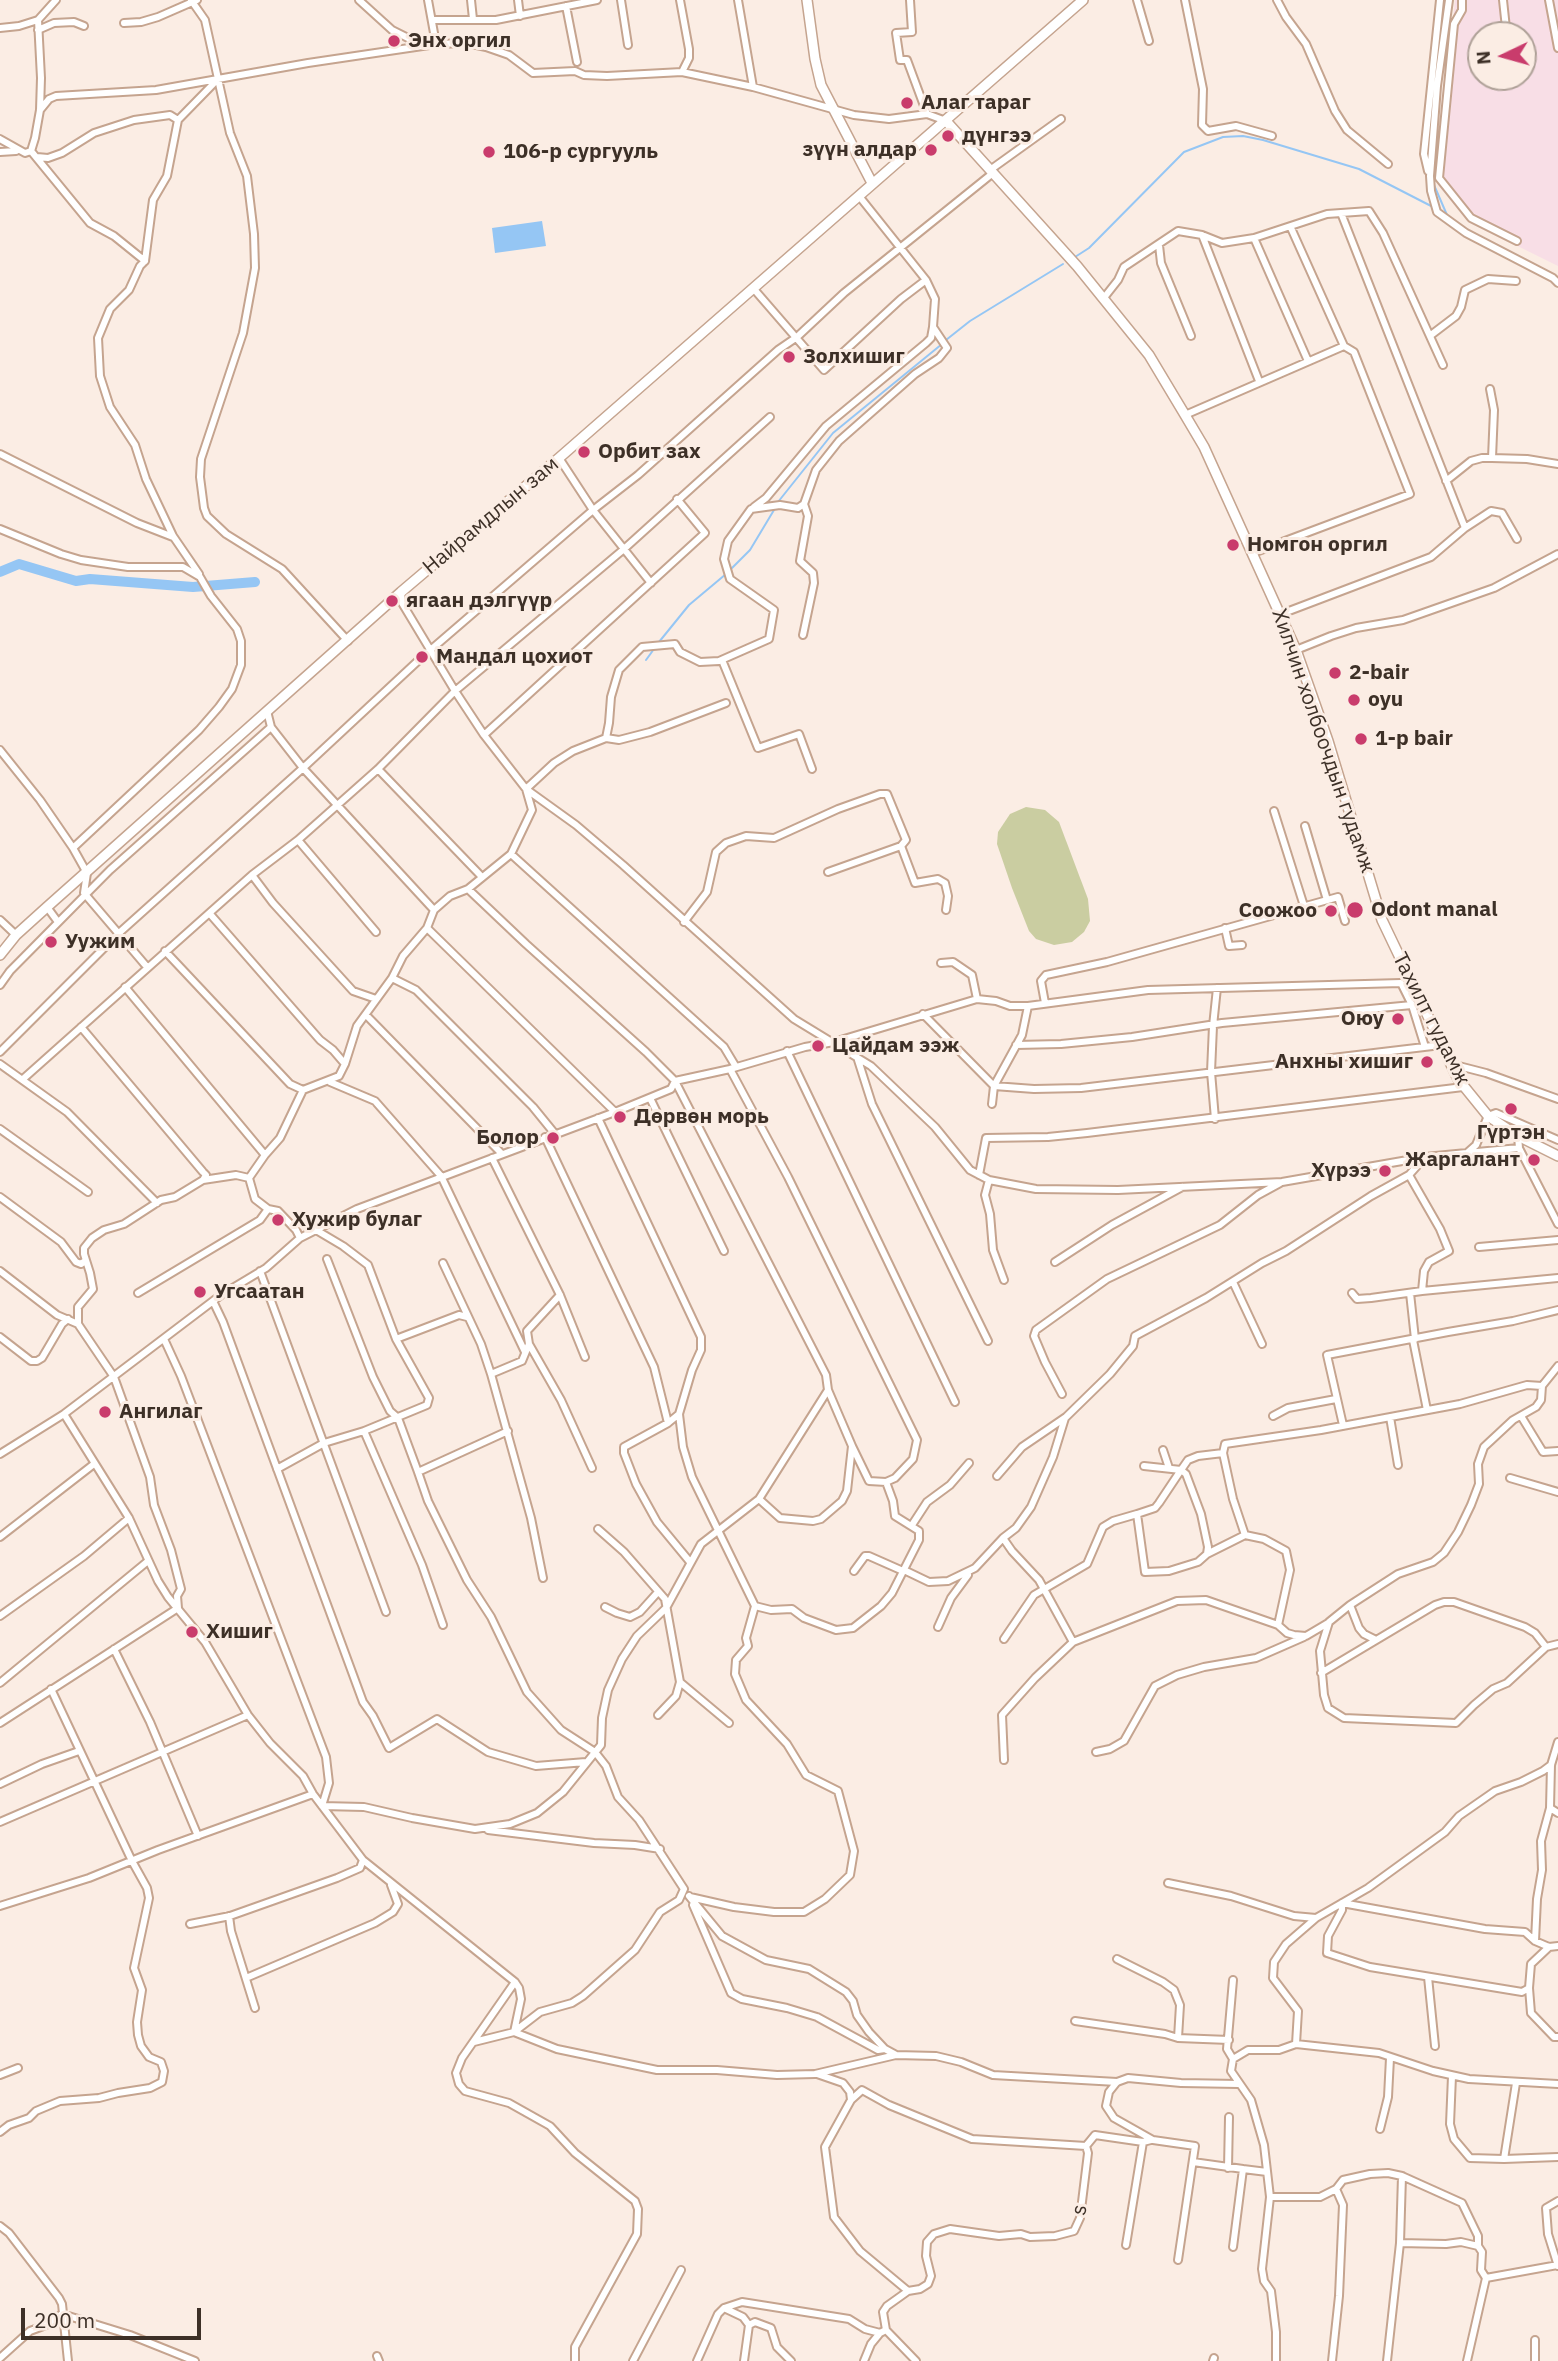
<!DOCTYPE html>
<html>
<head>
<meta charset="utf-8">
<style>
  body { margin:0 }
  #map { position:relative; width:1558px; height:2361px; overflow:hidden; background:#fbede4; font-family:"IBM Plex Sans",sans-serif }
  canvas { display:block }
  .north { position:absolute; left:1467px; top:21px; width:70px; height:70px; box-sizing:border-box; background:#fbede4; border:2px solid #afa198; border-radius:50%; rotate:265deg; font-size:19px; font-weight:700; line-height:28px; text-align:center; color:#3d3027 }
  .north::after { content:''; display:block; margin:auto; width:24px; height:32px; background:#c93c6c; clip-path:polygon(50% 0,100% 100%,50% 72%,0 100%) }
  .scale { position:absolute; left:21px; top:2308px; width:180px; height:32px; box-sizing:border-box; border:4px solid #3d3027; border-top:0; padding-left:9px; font-size:21px; line-height:24px; white-space:nowrap; color:#3d3027; -webkit-text-stroke:5px #fbede4; paint-order:stroke }
</style>
</head>
<body>
<div id="map">
<canvas width="1558" height="2361"></canvas>
<div class="north">N</div>
<div class="scale">200 m</div>
</div>
<script>
const context = document.querySelector('canvas').getContext('2d');
context.lineJoin = 'round';
function paint(path, color) { context.fillStyle = color; context.fill(path, 'evenodd'); }
const poly = rows => new Path2D(rows.map(r => 'M' + r).join(''));
function trace(path, color, width, dash) { context.strokeStyle = color; context.lineWidth = width; context.lineCap = dash ? 'butt' : 'round'; context.setLineDash(dash || []); context.stroke(path); }
function drawText(font, color, halo, rows, align = 'center') {
  context.font = font + ' "IBM Plex Sans",sans-serif'; context.lineWidth = 6; context.setLineDash([]); context.textBaseline = 'middle'; context.strokeStyle = halo; context.fillStyle = color; for (const [text, x, y, turn = 0] of rows) {
    context.save(); context.translate(x, y); context.rotate((+turn || 0) * Math.PI / 180); context.textAlign = isNaN(turn) ? turn : align; if (halo) context.strokeText(text, 0, 0); context.fillText(text, 0, 0); context.restore();
  }
}
const industrial = poly([
  [1455,0,1558,0,1558,266,1469,222,1438,185],
  [1481,35,1523,35,1523,77,1481,77]
]);
const green = poly([
  [1026,807,1045,810,1059,822,1088,899,1090,921,1084,932,1072,942,1054,945,1036,939,1029,931,1012,888,997,844,998,832,1010,814]
]);
const water = poly([
  [542,221,546,246,495,253,492,228]
]);
const stream = poly([
  [1434,185,1447,215],
  [1075,257,1089,248,1184,152,1223,137,1243,136,1263,140,1359,169,1433,207],
  [946,340,970,321,1063,264],
  [778,502,833,433,942,344],
  [730,570,750,550,774,510],
  [659,642,689,605,726,574],
  [646,660,654,649]
]);
const river = poly([
  [0,572,19,564,76,581,90,579,193,587,255,582]
]);
const street = poly([
  [191,0,205,20,230,133,247,176,254,234,255,268,243,333,201,459,200,477,204,508,207,516,226,534,282,569,348,641],
  [359,0,392,30,410,39,436,44,467,43,486,47,509,55,533,73,575,71,584,75,607,76,682,72,753,87,854,115,889,119,927,114,946,121],
  [471,0,473,19],
  [518,0,520,16],
  [621,0,628,45],
  [680,0,689,49,689,58,682,72],
  [738,0,753,87],
  [910,0,912,32,896,33,900,60,907,60,927,114],
  [1137,0,1149,41],
  [1185,0,1203,89,1202,125,1208,131,1236,126,1272,136],
  [1277,0,1286,17,1306,44,1335,111,1347,130,1388,164],
  [1449,0,1437,86,1430,176,1431,191,1437,212,1466,233,1553,278,1558,283],
  [1462,0,1462,10,1454,24,1439,178,1471,218,1517,241],
  [1503,0,1506,28],
  [1549,0,1558,48],
  [566,6,577,62],
  [432,20,496,20,597,0],
  [124,23,141,22,158,17,197,0],
  [0,28,19,26,38,20,56,0],
  [38,30,54,23,74,22,84,26],
  [40,110,49,99,56,96,156,90,308,63,436,44,428,0],
  [0,139,25,153,31,151,35,138,40,110,41,78,38,20],
  [31,151,90,223,114,236,145,261],
  [0,152,16,151],
  [37,157,48,158,62,153,94,133,134,120,170,115,178,120],
  [990,170,1061,119],
  [1428,171,1424,154,1440,0],
  [1341,213,1465,528],
  [1202,235,1259,381],
  [1254,238,1308,361],
  [1159,245,1161,263,1191,336],
  [753,288,824,370,901,299,926,280,859,196],
  [1103,299,1118,280,1124,267,1178,231,1202,235,1222,243,1254,238,1327,214,1369,211,1383,233,1443,365],
  [1431,335,1456,316,1461,307,1465,290,1488,279,1516,281],
  [1185,415,1344,346],
  [0,454,137,523,173,537],
  [559,458,593,510,651,583],
  [1492,458,1527,459,1558,464],
  [1446,481,1471,461,1482,458,1492,458,1494,410,1490,389],
  [754,507,766,498,826,426,926,343,931,338,933,327],
  [0,529,61,554,81,560,128,567,183,567,200,577,211,596,237,629,241,641,241,665,232,689,219,707,199,730,73,848],
  [1253,553,1410,494,1354,352,1344,346,1291,228],
  [199,574,173,536,146,479,135,445,110,407,100,376,98,338,110,309,129,290,140,266,145,261,153,200,167,176,178,120,219,78],
  [401,592,402,603,455,691,484,735,526,789,576,825,623,865,794,1019,871,1066,935,1127,970,1170,989,1180,1036,1189,1118,1190,1282,1182,1425,1157,1519,1148],
  [1281,614,1431,557,1465,528,1491,511,1502,513,1517,539],
  [803,635,814,583,813,573,800,561,808,516,804,504],
  [1296,650,1331,636,1356,628,1403,620,1494,588,1558,554],
  [722,660,758,748,799,734,812,769],
  [267,711,271,727,303,768,434,910],
  [484,735,705,533,677,499],
  [606,738,609,723,611,697,619,670,642,647,675,644,680,652,700,662,719,661,769,639,774,610,730,579,724,559,728,541,751,509,780,505,798,508,804,504,816,470,839,441,915,374,939,358,947,348,933,327,935,299,926,280],
  [0,750,40,800,73,848,87,873,84,893,147,967],
  [378,769,482,877],
  [526,789,554,763,573,751,606,738,619,740,650,732,726,703],
  [1274,811,1304,906],
  [1305,826,1327,900],
  [298,840,376,932],
  [901,846,915,883,938,879,945,883,948,896,946,910],
  [511,854,724,1047,736,1067],
  [252,875,273,903,353,991,376,999],
  [47,907,58,922],
  [0,920,16,935],
  [684,922,707,892,716,852,726,843,746,836,774,838,838,809,880,794,887,794,906,840,901,846,828,872],
  [427,928,615,1112],
  [1225,928,1229,946,1242,945],
  [165,951,290,1084,303,1090,339,1076,345,1064,333,1050,320,1040,210,914],
  [941,963,953,962,972,975,977,999],
  [392,978,416,990,533,1107,555,1134],
  [0,985,10,971,110,870,271,727],
  [125,987,265,1155],
  [1045,1003,1041,981,1046,975,1107,962,1338,897,1345,921],
  [923,1014,994,1086,1034,1089,1081,1088,1441,1045],
  [366,1015,502,1154],
  [81,1027,203,1172,206,1175,203,1180],
  [1016,1045,1061,1044,1132,1037,1222,1023,1412,1005],
  [787,1051,955,1402],
  [0,1052,119,933,303,768,420,659,593,510,638,475,778,350,797,337,844,293,993,173],
  [858,1060,872,1104,988,1341],
  [0,1064,67,1112,157,1203],
  [345,1064,357,1026,392,978,403,956,427,928,434,910,450,896,468,889,511,854,532,810,526,789],
  [1451,1064,1486,1073,1558,1099],
  [730,1069,788,1177,917,1440,913,1459,895,1478,886,1482,869,1481,852,1446],
  [23,1079,252,875,298,840,378,769,455,691,624,549,770,417],
  [330,1082,375,1101,441,1176,525,1352],
  [650,1098,724,1251],
  [992,1104,994,1086,1022,1035,1028,1006],
  [598,1118,701,1337,701,1350,692,1370,679,1414,683,1447,692,1477,755,1606,746,1638,748,1646,736,1660,735,1674,746,1700,787,1744,806,1775,838,1791,854,1851,850,1875,825,1899,804,1912,774,1912,734,1907,690,1897],
  [1215,1119,1211,1072,1213,1026,1217,988],
  [0,1129,88,1192],
  [1518,1136,1519,1148,1558,1224],
  [545,1137,654,1367,668,1423],
  [1467,1153,1476,1145,1488,1116,1496,1113,1558,1140],
  [492,1158,560,1295,585,1357],
  [979,1175,986,1138,1048,1137,1087,1133,1463,1087],
  [1409,1175,1440,1229,1449,1251,1429,1262,1424,1271,1422,1291],
  [249,1178,265,1155,280,1138,303,1090],
  [989,1180,985,1195,990,1214,993,1250,1004,1280],
  [0,1197,61,1242,76,1262,81,1264,85,1261],
  [1479,1247,1558,1240],
  [327,1259,373,1377,390,1411,398,1418,418,1472,508,1431],
  [1055,1262,1112,1225,1182,1187],
  [443,1263,481,1344,491,1374,531,1518,543,1578],
  [0,1271,57,1315,78,1324,114,1377,150,1477,154,1505,171,1550,181,1589,177,1596,178,1608,0,1723],
  [260,1271,386,1612],
  [1233,1282,1262,1344],
  [138,1293,260,1220,268,1209],
  [1352,1293,1357,1299,1371,1298,1422,1291,1558,1278],
  [1410,1293,1415,1339],
  [213,1301,223,1322,363,1702,373,1716,389,1748,437,1719,488,1752,536,1766,586,1762],
  [78,1324,78,1307,93,1289,90,1273,84,1254,84,1248,92,1238,104,1230,124,1224,161,1200,175,1197,203,1180,236,1175,249,1178,255,1199,268,1209,278,1211,296,1230,300,1238],
  [0,1337,31,1361,37,1361,42,1358,62,1324,68,1319],
  [164,1339,181,1376,326,1757,329,1783,322,1806,364,1807,412,1818,475,1829,510,1824,537,1813,563,1792,601,1745,602,1718,608,1690,622,1659,637,1636,666,1608,701,1544,759,1499,828,1390,826,1375,675,1081,646,1052,526,944,468,889],
  [396,1339,459,1315,467,1317],
  [1413,1340,1427,1410],
  [529,1344,561,1400,592,1468],
  [491,1374,522,1361,529,1344,527,1331,560,1295],
  [1542,1386,1541,1400,1536,1407,1513,1420,1484,1447,1478,1464,1479,1484,1471,1505,1458,1532,1444,1553,1433,1562,1398,1574,1350,1605,1329,1622,1320,1651,1324,1695,1328,1708,1344,1718,1456,1723,1474,1705,1493,1689,1507,1683,1546,1647,1558,1644],
  [1062,1394,1045,1362,1034,1336,1036,1330,1107,1279,1220,1225,1258,1195,1280,1183],
  [64,1414,129,1518,158,1581,168,1597,205,1642,248,1715,270,1743,303,1776,313,1794,363,1860,515,1982,519,1988,521,1999,514,2032,474,2042],
  [679,1414,668,1423,624,1447,624,1453,636,1484,657,1522,690,1562],
  [1273,1416,1288,1408,1336,1399],
  [1521,1416,1543,1452,1558,1451],
  [1390,1417,1398,1465],
  [1343,1425,1327,1355,1448,1332,1513,1321,1558,1310],
  [364,1431,422,1565,443,1625],
  [1163,1450,1169,1468],
  [0,1454,64,1414,221,1295,266,1268,300,1238,357,1209,615,1112,671,1089,675,1081,730,1069,805,1047,834,1042,977,999,996,1001,1010,1006,1028,1006,1148,990,1401,983,1412,1005,1425,1047],
  [1144,1466,1181,1470,1186,1474,1201,1514,1208,1547,1207,1554,1198,1562,1169,1571,1145,1572,1137,1514,1155,1508,1159,1503,1181,1470,1188,1460,1198,1456,1223,1453,1225,1444,1321,1430,1460,1404,1527,1385,1542,1386,1558,1366],
  [277,1469,324,1443,364,1431,427,1405,429,1398,396,1339,368,1265,343,1246,316,1230],
  [418,1472,428,1501,467,1580,491,1617,527,1692,561,1730,595,1752,606,1766,618,1797,639,1820,684,1889,679,1900,660,1912,635,1950,583,1996,572,2003,540,2012,514,2032,557,2049,657,2070,717,2070,777,2075,815,2074,896,2055,936,2056,961,2062,993,2075,1117,2082],
  [997,1476,1022,1447,1066,1417,1110,1374,1133,1346,1135,1336,1206,1298,1262,1263,1286,1251,1371,1196,1409,1175,1425,1157],
  [1510,1478,1558,1492],
  [759,1499,780,1518,813,1521,821,1519,842,1501,847,1491,852,1446,828,1390],
  [912,1525,927,1502,950,1485,969,1463],
  [598,1529,624,1552,665,1599,680,1682,676,1696,658,1715],
  [1245,1535,1264,1539,1286,1551,1290,1570,1278,1625],
  [0,1537,94,1464],
  [1003,1538,1012,1551,1039,1580,1073,1642,1035,1678,1002,1715,1004,1760],
  [1207,1554,1245,1535,1233,1499,1223,1453],
  [904,1570,929,1582,948,1581,975,1568,1003,1538,1016,1528,1031,1507,1053,1457,1065,1418],
  [854,1571,865,1556,869,1556,903,1571],
  [1350,1605,1359,1628,1364,1634,1376,1640],
  [755,1606,771,1610,792,1609,804,1618,836,1630,853,1628,881,1606,892,1593,919,1540,919,1531,895,1516,893,1501,886,1482],
  [605,1607,617,1613,630,1617,640,1612,658,1592],
  [0,1616,84,1556,129,1518],
  [938,1627,951,1598,968,1575],
  [1004,1639,1034,1595,1087,1564,1103,1527,1113,1521,1137,1514],
  [1073,1642,1177,1601,1206,1600,1278,1625,1287,1633,1294,1635,1306,1636,1328,1623],
  [114,1649,150,1722,198,1836],
  [1321,1673,1435,1605,1444,1602,1454,1602,1525,1627,1535,1633,1546,1647],
  [680,1682,729,1723],
  [0,1683,148,1561],
  [1558,1742,1551,1765,1550,1808,1558,1813],
  [1096,1752,1110,1749,1124,1741,1155,1686,1177,1675,1204,1667,1256,1658,1304,1637],
  [0,1784,42,1764,79,1751],
  [0,1822,248,1715],
  [488,1830,594,1843,635,1845,660,1849],
  [1168,1883,1231,1896,1294,1916,1316,1918,1368,1888,1445,1832,1459,1816,1495,1791,1521,1782,1543,1771,1551,1765],
  [689,1896,722,1936,766,1960,809,1969,846,1992,853,2001,857,2015,869,2032,885,2049,896,2055],
  [693,1905,731,1993,742,1999,787,2008,817,2017,878,2050,885,2049],
  [0,1906,89,1878,158,1850,313,1794],
  [229,1916,231,1931,255,2008],
  [190,1924,230,1916,337,1878,360,1868,363,1860],
  [1535,1941,1537,1899,1542,1870,1541,1841,1550,1808],
  [1549,1947,1531,1964,1529,1988,1522,1992,1370,1967,1327,1953,1328,1936,1342,1910,1342,1903,1485,1929,1525,1932,1535,1941,1549,1947,1558,1946],
  [1117,1959,1163,1982,1174,1990,1180,2005,1178,2038],
  [1428,1977,1435,2046],
  [246,1978,375,1923,393,1912,398,1904,391,1885],
  [515,1982,462,2058,456,2073,459,2084,465,2091,509,2103,550,2126,575,2153,635,2201,638,2209,637,2234,575,2347,575,2361],
  [1529,1988,1531,2013,1554,2037,1558,2037],
  [1075,2021,1165,2034,1178,2038,1229,2040],
  [1296,2044,1298,2011,1273,1978,1274,1962,1286,1944,1316,1918],
  [1233,2059,1227,2049,1233,1980],
  [817,2074,843,2083,850,2092,851,2100,825,2147,834,2217,860,2251,908,2291],
  [0,2075,18,2068],
  [1452,2076,1450,2124,1454,2139,1470,2158,1504,2159],
  [1516,2083,1504,2159,1558,2157],
  [851,2100,862,2090,889,2105,972,2139,1086,2146,1095,2135,1143,2142,1151,2140],
  [1380,2129,1388,2097,1390,2058],
  [0,2132,9,2125,29,2118,36,2111,60,2101,99,2098,118,2093,150,2088,162,2082,164,2071,161,2062,149,2057,141,2046,138,2035,137,2022,142,1990,134,1968,149,1898,147,1888,132,1861,51,1689],
  [1193,2162,1243,2169],
  [1228,2168,1229,2117],
  [1402,2176,1462,2203,1478,2236,1478,2246],
  [1336,2189,1343,2180,1370,2174,1388,2173,1402,2176,1400,2243],
  [1270,2197,1320,2197,1336,2189,1343,2205,1339,2296,1332,2361],
  [1558,2201,1546,2208,1548,2234,1558,2266],
  [0,2226,9,2233,59,2298,62,2304,68,2361],
  [1126,2245,1143,2142],
  [1233,2247,1243,2169,1267,2172],
  [1178,2260,1195,2146,1153,2140,1114,2118,1106,2106,1109,2092,1117,2082,1128,2078,1181,2083,1239,2084],
  [724,2308,743,2317,749,2325,744,2361],
  [749,2325,755,2322,771,2328,777,2347,791,2361],
  [886,2330,883,2312,887,2306,908,2291,920,2289,928,2284,931,2276,926,2256,927,2242,934,2234,950,2229,999,2236,1021,2234,1030,2237,1055,2236,1074,2231,1080,2218,1088,2153,1086,2146],
  [377,2356,379,2361],
  [0,2358,30,2331,46,2325,62,2314,130,2335,195,2361],
  [633,2361,681,2270],
  [697,2361,718,2314,724,2308,742,2302,849,2319,865,2329,880,2333],
  [864,2361,871,2344,880,2333,886,2330,916,2361],
  [1213,2361,1214,2358],
  [1276,2361,1276,2332,1271,2291,1264,2281,1262,2269,1270,2197,1264,2145,1251,2100,1231,2071,1233,2059,1248,2050,1279,2050,1296,2044,1379,2053,1433,2071,1469,2079,1558,2084],
  [1387,2361,1400,2243,1446,2244,1461,2242,1478,2246,1482,2252,1481,2270,1486,2278],
  [1467,2361,1486,2278,1558,2265],
  [1535,2361,1535,2340]
]);
const secondary = poly([
  [807,0,815,59,821,85,872,183],
  [946,121,1077,266,1149,355,1185,415,1204,447,1296,650,1328,741,1382,920,1458,1079,1488,1116,1518,1136,1558,1156],
  [0,955,16,935,47,907,401,592,559,458,1083,0]
]);
const markers = [
  [394,41,7,"#c93c6c"],
  [907,103,7,"#c93c6c"],
  [948,136,7,"#c93c6c"],
  [931,150,7,"#c93c6c"],
  [489,152,7,"#c93c6c"],
  [789,357,7,"#c93c6c"],
  [584,452,7,"#c93c6c"],
  [1233,545,7,"#c93c6c"],
  [392,601,7,"#c93c6c"],
  [422,657,7,"#c93c6c"],
  [1335,673,7,"#c93c6c"],
  [1354,700,7,"#c93c6c"],
  [1361,739,7,"#c93c6c"],
  [1355,910,9,"#c93c6c"],
  [1331,911,7,"#c93c6c"],
  [51,942,7,"#c93c6c"],
  [1398,1019,7,"#c93c6c"],
  [818,1046,7,"#c93c6c"],
  [1427,1062,7,"#c93c6c"],
  [1511,1109,7,"#c93c6c"],
  [620,1117,7,"#c93c6c"],
  [553,1138,7,"#c93c6c"],
  [1534,1160,7,"#c93c6c"],
  [1385,1171,7,"#c93c6c"],
  [278,1220,7,"#c93c6c"],
  [200,1292,7,"#c93c6c"],
  [105,1412,7,"#c93c6c"],
  [192,1632,7,"#c93c6c"]
];
const poiNames = [
  ["Энх оргил",408,41],
  ["Алаг тараг",921,103],
  ["дүнгээ",962,136],
  ["зүүн алдар",917,150,"right"],
  ["106-р сургууль",503,152],
  ["Золхишиг",803,357],
  ["Орбит зах",598,452],
  ["Номгон оргил",1247,545],
  ["ягаан дэлгүүр",406,601],
  ["Мандал цохиот",436,657],
  ["2-bair",1349,673],
  ["oyu",1368,700],
  ["1-p bair",1375,739],
  ["Odont manal",1371,910],
  ["Соожоо",1317,911,"right"],
  ["Уужим",65,942],
  ["Оюу",1384,1019,"right"],
  ["Цайдам ээж",832,1046],
  ["Анхны хишиг",1413,1062,"right"],
  ["Дөрвөн морь",634,1117],
  ["Гүртэн",1511,1133,"center"],
  ["Болор",539,1138,"right"],
  ["Жаргалант",1520,1160,"right"],
  ["Хүрээ",1371,1171,"right"],
  ["Хужир булаг",292,1220],
  ["Угсаатан",214,1292],
  ["Ангилаг",119,1412],
  ["Хишиг",206,1632]
];
const streetNames = [
  ["Найрамдлын зам",491,516,-40],
  ["Хилчин холбоочдын гудамж",1323,741,71],
  ["Тахилт гудамж",1431,1019,63],
  ["s",1080,2210,-78]
];
paint(industrial, '#f8dee6');
paint(green, '#cacda1');
paint(water, '#95c6f4');
trace(stream, '#95c6f4', 2);
trace(river, '#95c6f4', 10);
trace(street, '#c5a48f', 10);
trace(secondary, '#c5a48f', 12);
trace(street, '#fff', 6);
trace(secondary, '#fff', 9);
for (const [x, y, r, color] of markers) { const dot = new Path2D(); dot.arc(x, y, r, 0, 2 * Math.PI); context.fillStyle = color; context.fill(dot); trace(dot, '#fbede4', 2.5); }
drawText('bold 21px', '#3d3027', '#fbede4', poiNames, 'left');
drawText('21px', '#3d3027', '#fbede4', streetNames);
</script>
</body>
</html>
